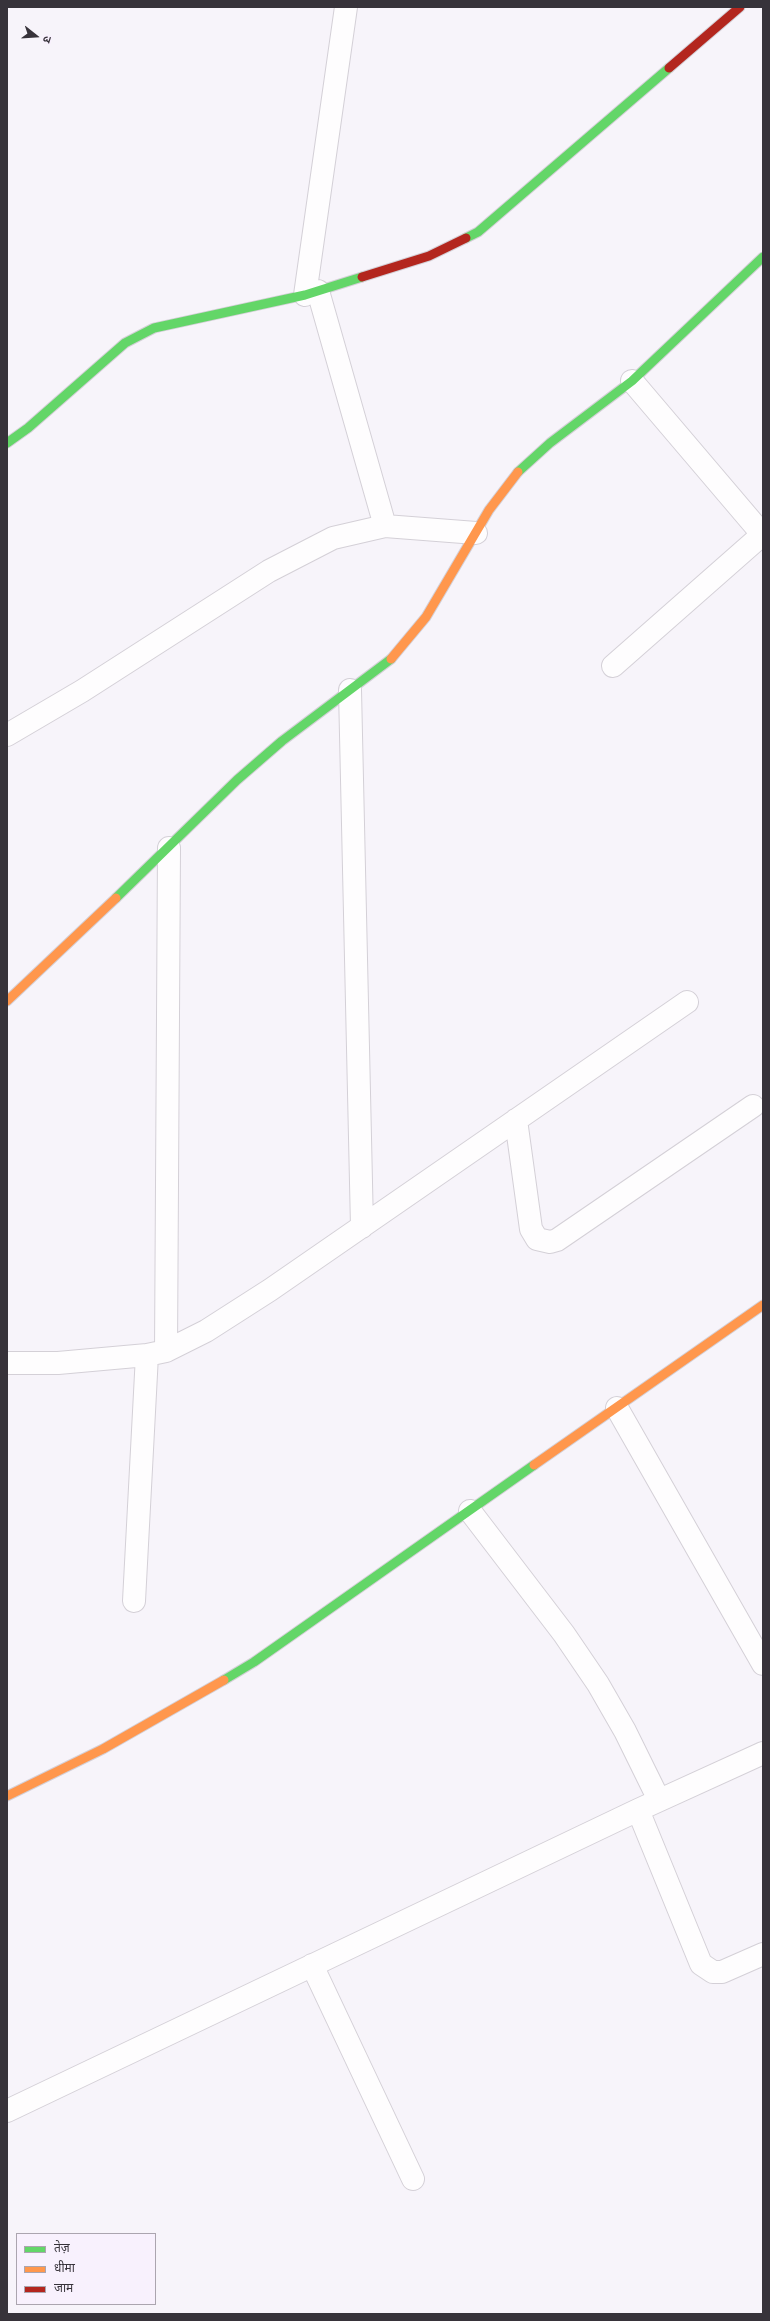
<!DOCTYPE html>
<html>
<head>
<meta charset="utf-8">
<style>
  body { margin:0 }
  #map { position:relative; width:770px; height:2321px; overflow:hidden; background:#f7f4fa; font-family:Arial,"Noto Sans Devanagari",sans-serif }
  canvas { display:block }
  .frame { position:absolute; inset:0; border:8px solid #37333a; pointer-events:none }
  .legend { position:absolute; left:16px; top:2233px; width:140px; height:72px; box-sizing:border-box; background:#f8f1fd; border:1px solid #aba5af; margin:0; padding:5px 7px; list-style:none; font-size:12px; color:#37333a }
  .legend li { display:flex; align-items:center; gap:8px; height:20px }
  .legend b { width:20px; border:1px solid #aba5af }
  .north { position:absolute; left:16px; top:16px; width:40px; height:40px; -webkit-text-stroke:3px #f8f1fd; paint-order:stroke; rotate:107deg; font-size:11px; font-weight:700; line-height:16px; text-align:center; color:#37333a }
  .north::after { content:''; display:block; margin:auto; width:14px; height:18px; background:#37333a; clip-path:polygon(50% 0,100% 100%,50% 72%,0 100%) }
</style>
</head>
<body>
<div id="map">
<canvas width="770" height="2321"></canvas>
<div class="frame"></div>
<ul class="legend">
<li><b style="height:5px;background:#63d668"></b>तेज़</li>
<li><b style="height:5px;background:#ff974d"></b>धीमा</li>
<li><b style="height:5px;background:#b3261e"></b>जाम</li>
</ul>
<div class="north">उ</div>
</div>
<script>
const context = document.querySelector('canvas').getContext('2d');
context.lineJoin = 'round';
const poly = rows => new Path2D(rows.map(r => 'M' + r).join(''));
function trace(path, color, width, dash) { context.strokeStyle = color; context.lineWidth = width; context.lineCap = dash ? 'butt' : 'round'; context.setLineDash(dash || []); context.stroke(path); }
const street = poly([
  [318,291,385,526],
  [305,295,346,7],
  [632,381,763,535],
  [613,666,763,534],
  [350,690,362,1227],
  [7,735,82,691,269,571,333,538,385,526,476,533],
  [516,1120,531,1229,537,1239,550,1242,557,1240,753,1106],
  [166,1351,169,848],
  [7,1363,58,1363,147,1355,166,1351,206,1331,270,1290,687,1002],
  [617,1408,763,1664],
  [470,1511,564,1634,598,1684,625,1731,659,1800],
  [134,1601,147,1355],
  [638,1810,701,1964,713,1972,722,1972,763,1954],
  [312,1965,413,2179],
  [7,2111,638,1810,763,1753]
]);
const fast = poly([
  [466,238,478,232,669,68],
  [7,443,28,428,125,343,154,328,305,295,362,277],
  [518,472,550,443,632,381,763,257],
  [116,898,237,780,282,741,391,659],
  [224,1680,254,1662,534,1465]
]);
const slow = poly([
  [391,659,426,617,489,510,518,472],
  [7,1001,116,898],
  [534,1465,763,1305],
  [7,1796,103,1749,224,1680]
]);
const jam = poly([
  [669,68,740,7],
  [362,277,429,256,466,238]
]);
trace(street, '#d4d0d7', 24);
trace(fast, '#d4d0d7', 11);
trace(slow, '#d4d0d7', 11);
trace(jam, '#d4d0d7', 11);
trace(street, '#fefdfe', 22);
trace(fast, '#63d668', 9);
trace(slow, '#ff974d', 9);
trace(jam, '#b3261e', 9);
</script>
</body>
</html>
